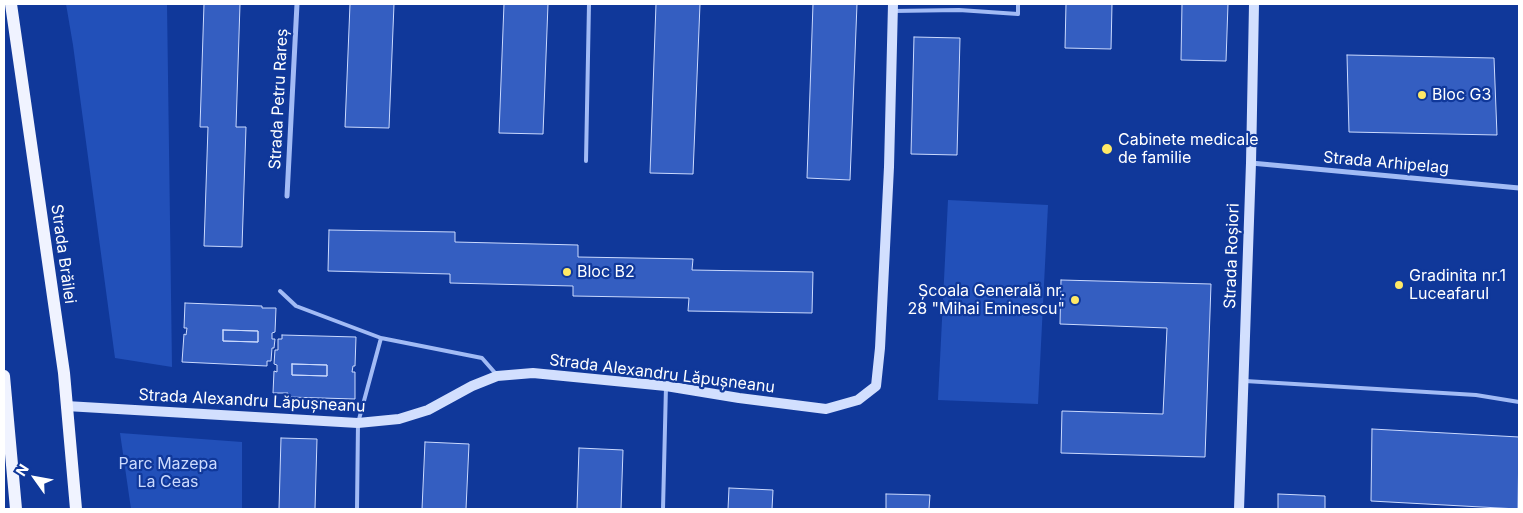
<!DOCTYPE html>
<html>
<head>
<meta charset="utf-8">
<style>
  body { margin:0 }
  #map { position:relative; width:1523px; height:513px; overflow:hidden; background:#10389a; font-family:Inter,sans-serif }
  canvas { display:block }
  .frame { position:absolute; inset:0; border:5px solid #fff; pointer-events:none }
  .north { position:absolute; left:10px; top:453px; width:50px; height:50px; -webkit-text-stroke:4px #10389a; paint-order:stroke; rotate:302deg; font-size:14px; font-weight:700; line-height:20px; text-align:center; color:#fff }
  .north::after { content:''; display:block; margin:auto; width:18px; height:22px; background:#fff; clip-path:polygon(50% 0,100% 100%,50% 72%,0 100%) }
</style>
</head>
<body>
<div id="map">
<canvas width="1523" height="513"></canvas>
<div class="frame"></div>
<div class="north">N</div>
</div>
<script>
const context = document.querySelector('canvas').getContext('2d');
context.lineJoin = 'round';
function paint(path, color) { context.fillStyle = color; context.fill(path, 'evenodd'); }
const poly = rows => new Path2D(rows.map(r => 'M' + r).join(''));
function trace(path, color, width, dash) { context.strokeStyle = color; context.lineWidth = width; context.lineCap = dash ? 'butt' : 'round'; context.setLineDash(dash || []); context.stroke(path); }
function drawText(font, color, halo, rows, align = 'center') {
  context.font = font + ' Inter,sans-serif'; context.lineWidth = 4.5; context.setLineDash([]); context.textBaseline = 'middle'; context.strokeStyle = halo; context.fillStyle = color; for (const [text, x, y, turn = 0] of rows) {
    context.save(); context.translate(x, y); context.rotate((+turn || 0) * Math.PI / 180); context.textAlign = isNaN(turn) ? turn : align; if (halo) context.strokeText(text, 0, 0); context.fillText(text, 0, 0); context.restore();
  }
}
const green = poly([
  [66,4,167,4,172,367,115,358,73,45],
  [948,200,1048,205,1038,404,938,400],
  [120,433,242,442,242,509,131,509]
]);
const building = poly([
  [204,4,240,4,236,127,246,127,242,247,204,246,208,127,200,127,204,4],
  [350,4,394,4,389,128,345,127,350,4],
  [504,4,548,4,543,134,499,133,504,4],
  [656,4,700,4,693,174,650,173,656,4],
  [813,4,857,4,850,180,807,178,813,4],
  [1066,4,1112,4,1111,49,1065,48,1066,4],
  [1182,4,1228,4,1226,61,1181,60,1182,4],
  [914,37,960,38,957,155,911,154,914,37],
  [1347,55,1494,58,1497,135,1349,132,1347,55],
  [329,230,455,232,455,242,578,245,578,257,693,259,692,270,813,272,812,313,688,311,689,298,573,296,573,286,450,283,450,274,328,271,329,230],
  [1061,280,1211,284,1205,457,1061,453,1062,411,1163,414,1167,328,1060,324,1061,280],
  [185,303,262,306,262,308,276,308,275,332,272,333,272,339,275,339,274,348,272,348,271,361,267,361,267,366,182,362,184,334,186,335,187,328,184,328,185,303],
  [223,330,258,331,258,342,223,341,223,330],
  [223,330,258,331,258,342,223,341,223,330],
  [282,335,356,337,355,366,353,366,352,372,355,372,355,399,288,397,288,393,273,393,274,371,277,372,277,365,274,364,275,350,278,350,278,339,282,339,282,335],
  [292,364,327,365,327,376,292,375,292,364],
  [292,364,327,365,327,376,292,375,292,364],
  [1372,429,1519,437,1518,509,1371,501,1372,429],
  [281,438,317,439,315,509,279,509,281,438],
  [425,442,469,444,466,509,422,509,425,442],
  [579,448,623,450,621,509,577,509,579,448],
  [729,488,773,490,772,509,728,509,729,488],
  [886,494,930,495,929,509,886,509,886,494],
  [1278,494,1325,496,1325,509,1278,509,1278,494]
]);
const lane = poly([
  [893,11,959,10,1018,14,1018,4],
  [586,161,589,4],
  [280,291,296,306,381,338,482,358,496,374],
  [1245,381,1476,395,1519,402],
  [357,509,358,423,381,338],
  [663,509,666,386]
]);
const street = poly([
  [1251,163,1519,188],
  [287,196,297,4]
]);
const secondary = poly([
  [66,406,358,423,399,419,428,410,472,386,497,376,533,373,666,386,739,398,826,409,858,400,876,386,880,348,889,167,893,4],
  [1239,509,1251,163,1254,4]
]);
const primary = poly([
  [11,4,64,373,76,509],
  [4,376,16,509]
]);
const markers = [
  [1422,95,5,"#ffe966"],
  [1107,149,6,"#ffe966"],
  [567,272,5,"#ffe966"],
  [1399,285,5,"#ffe966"],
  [1075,300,5,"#ffe966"]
];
const poiNames = [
  ["Bloc G3",1432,95],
  ["Cabinete medicale",1118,140],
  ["de familie",1118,158],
  ["Bloc B2",577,272],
  ["Gradinita nr.1",1409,276],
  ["Luceafarul",1409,294],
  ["Școala Generală nr.",1065,291,"right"],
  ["28 \"Mihai Eminescu\"",1065,309,"right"]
];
const streetNames = [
  ["Strada Petru Rareș",279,99,-87],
  ["Strada Arhipelag",1386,163,5],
  ["Strada Brăilei",63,254,82],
  ["Strada Roșiori",1232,256,-88],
  ["Strada Alexandru Lăpușneanu",662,374,7],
  ["Strada Alexandru Lăpușneanu",252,401,3]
];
const parkNames = [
  ["Parc Mazepa",168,464],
  ["La Ceas",168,482]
];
paint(green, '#2250b9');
paint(building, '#345ec1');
trace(building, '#cbdafe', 1);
trace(lane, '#a2bbf5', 4);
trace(street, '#a2bbf5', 5);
trace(secondary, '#d2dffe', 10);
trace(primary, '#f0f3ff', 12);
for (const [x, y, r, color] of markers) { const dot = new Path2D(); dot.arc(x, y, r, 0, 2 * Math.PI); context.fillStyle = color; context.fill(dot); trace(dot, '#10389a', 2); }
drawText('16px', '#fff', '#10389a', poiNames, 'left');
drawText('16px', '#fff', '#10389a', streetNames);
drawText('16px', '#cbdafe', '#10389a', parkNames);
</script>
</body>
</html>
